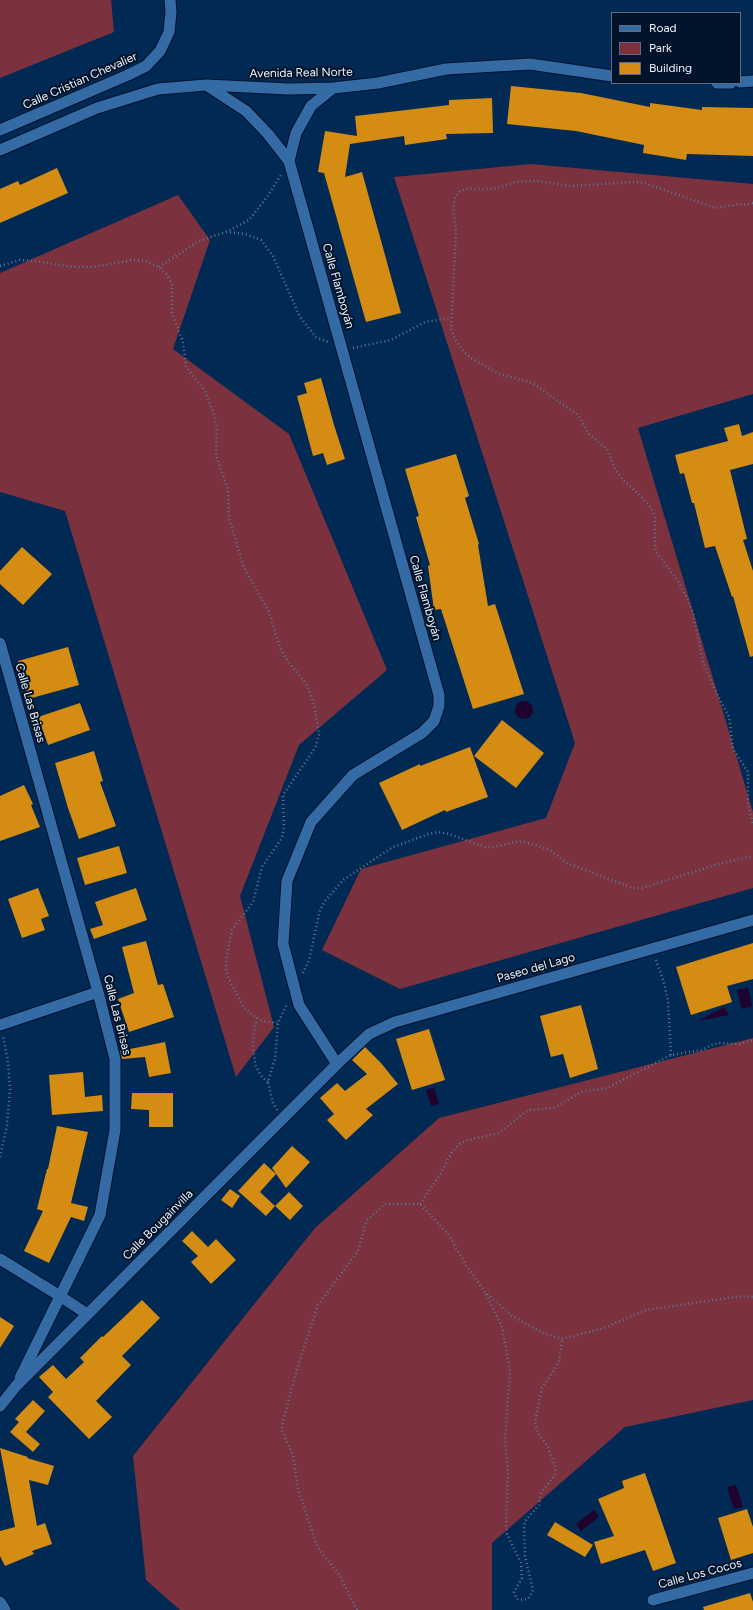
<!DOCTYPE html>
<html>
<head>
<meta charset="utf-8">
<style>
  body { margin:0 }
  #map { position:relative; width:753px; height:1610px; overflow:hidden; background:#002a53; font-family:Figtree,sans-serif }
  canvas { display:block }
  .legend { position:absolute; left:611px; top:12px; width:130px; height:72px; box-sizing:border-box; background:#00132a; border:1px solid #5e6c7d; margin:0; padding:5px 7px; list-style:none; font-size:12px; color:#ecf2f9 }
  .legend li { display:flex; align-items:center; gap:8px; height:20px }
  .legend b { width:20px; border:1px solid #5e6c7d }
</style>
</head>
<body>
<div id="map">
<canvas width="753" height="1610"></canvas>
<ul class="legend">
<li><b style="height:5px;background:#356ba5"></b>Road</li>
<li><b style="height:11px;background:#7b313e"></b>Park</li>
<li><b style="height:11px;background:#d48c13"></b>Building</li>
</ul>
</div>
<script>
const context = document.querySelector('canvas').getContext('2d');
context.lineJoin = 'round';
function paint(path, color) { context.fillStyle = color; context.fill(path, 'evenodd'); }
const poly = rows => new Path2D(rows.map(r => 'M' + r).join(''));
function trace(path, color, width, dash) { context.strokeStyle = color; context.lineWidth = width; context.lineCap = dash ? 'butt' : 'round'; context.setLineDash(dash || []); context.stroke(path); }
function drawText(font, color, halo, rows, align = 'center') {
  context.font = font + ' Figtree,sans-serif'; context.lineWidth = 4; context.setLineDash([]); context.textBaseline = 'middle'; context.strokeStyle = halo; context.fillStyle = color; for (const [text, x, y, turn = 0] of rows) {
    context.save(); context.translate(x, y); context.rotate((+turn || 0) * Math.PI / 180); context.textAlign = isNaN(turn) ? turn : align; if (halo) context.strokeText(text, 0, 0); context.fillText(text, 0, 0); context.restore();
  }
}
const green = poly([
  [0,0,111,0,114,32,0,78],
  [531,164,753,184,753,394,638,428,753,812,753,888,400,989,322,950,361,869,546,818,575,743,394,177],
  [178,195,210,240,173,349,289,434,387,670,299,745,240,896,274,1027,236,1077,65,511,0,492,0,273],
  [753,1038,753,1400,625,1427,492,1543,492,1610,180,1610,146,1580,133,1456,315,1228,439,1118]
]);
const water = poly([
  '515 710a9 9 0 1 1 18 0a9 9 0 1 1-18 0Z',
  [748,988,752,1006,742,1009,737,990],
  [724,1007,729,1015,698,1021],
  [434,1088,439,1104,431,1106,426,1090],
  [736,1485,743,1507,734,1509,727,1487],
  [594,1510,599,1517,581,1531,576,1524]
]);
const building = poly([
  [511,86,581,93,650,107,650,103,702,110,702,107,753,108,753,156,687,154,686,160,643,153,644,145,576,131,507,124],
  [492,98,493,133,446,134,447,139,405,145,404,136,350,144,345,177,362,172,401,313,366,322,324,173,318,172,325,131,357,136,355,116,449,105,449,100],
  [57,168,68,193,0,223,0,189,18,181,20,185],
  [321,378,334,425,345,459,327,465,323,453,313,456,297,396,307,393,304,383],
  [739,424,742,436,753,432,753,464,730,470,747,539,743,540,753,571,753,656,750,657,733,596,732,597,715,546,705,548,694,503,692,503,684,473,680,474,675,455,728,441,724,428],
  [456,454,469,496,465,498,479,544,478,545,488,606,495,604,524,694,473,709,441,609,434,610,428,566,430,565,416,517,419,516,405,469],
  [22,547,52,574,23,605,0,584,0,571],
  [68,647,79,685,28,699,18,661],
  [80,703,90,730,48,745,38,717],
  [502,720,544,753,516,788,474,756],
  [470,747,488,797,446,812,445,810,402,830,379,783,420,764,420,766],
  [94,751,103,781,100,782,116,826,79,839,68,808,55,763],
  [24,785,33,804,31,805,40,827,0,841,0,796],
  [119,846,127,873,85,885,77,858],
  [38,888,49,916,41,919,45,930,22,938,8,899],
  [136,888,147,920,94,939,90,929,103,925,95,902],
  [146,941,158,985,163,984,174,1017,129,1032,118,999,134,993,122,947],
  [753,943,753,979,727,986,732,1002,691,1015,676,967],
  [581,1005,598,1069,570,1078,563,1054,551,1057,540,1016],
  [429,1029,445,1080,412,1090,396,1039],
  [165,1042,171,1073,149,1077,145,1057,122,1059,120,1051],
  [365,1047,381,1063,398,1084,366,1109,373,1115,346,1140,327,1120,334,1114,320,1098,337,1083,345,1091,367,1074,352,1060],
  [83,1072,85,1097,102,1095,103,1111,52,1115,49,1075],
  [132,1093,173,1093,173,1127,149,1127,149,1110,131,1109],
  [57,1126,88,1132,71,1203,88,1207,84,1221,71,1217,49,1263,24,1251,43,1211,37,1209,47,1169,48,1169],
  [292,1146,310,1162,286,1188,272,1168],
  [264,1163,276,1174,260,1192,275,1206,266,1216,238,1191],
  [230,1189,240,1196,232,1208,221,1200],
  [289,1192,303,1206,290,1220,275,1206],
  [192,1231,208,1247,216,1239,236,1260,211,1284,191,1262,198,1256,182,1241],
  [142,1300,160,1318,122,1356,131,1365,96,1401,112,1417,89,1439,48,1397,53,1392,39,1377,53,1365,66,1379,84,1362,80,1358,102,1336,103,1337],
  [0,1317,14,1326,0,1348],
  [33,1400,45,1411,26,1432,40,1444,33,1452,10,1432,19,1422,15,1419],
  [0,1448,28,1457,27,1458,54,1466,48,1485,29,1480,37,1526,45,1523,52,1544,32,1551,34,1554,5,1566,0,1556,0,1531,15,1527],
  [645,1473,676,1563,653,1571,645,1550,601,1564,594,1542,614,1536,598,1499,624,1488,622,1481],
  [747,1509,753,1527,753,1553,731,1560,718,1518],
  [555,1522,593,1545,585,1557,547,1535],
  [750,1593,753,1602,753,1610,704,1610,703,1607]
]);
const path = poly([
  [753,203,744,205,739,204,716,208,644,183,633,182,569,186,538,181,527,181,516,182,493,189,467,189,460,191,455,198,453,208,456,232,451,329,455,339,464,352,471,358,497,373,532,383,578,415,589,434,607,449,615,469,624,481,639,494,650,507,655,516,655,545,657,553,678,581,686,596,693,613,703,662,717,694,729,717,733,749,748,772,748,804,753,825],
  [226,232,245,234,261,240,273,256,300,317,316,337,328,342],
  [0,266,20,260,37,261,65,266,79,267,93,267,133,260,146,261,159,267,168,276,172,285,172,313,183,342,186,367,205,391,214,415,217,430,216,455,228,490,229,518,244,568,269,612,280,647,285,657,308,687,315,709,318,728,319,735,315,748,283,795,284,826,282,838,262,867,253,902,232,930,227,954,226,970,228,977,244,1008,257,1018,263,1021,278,1023],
  [159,267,199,241,226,232,249,220,267,197,281,175],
  [353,348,391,340,425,322,451,318],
  [656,960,664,983,668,1001,671,1055],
  [303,973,309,960,320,910,325,901,343,880,393,847,429,834,438,832,449,834,485,847,493,847,515,842,525,842,548,849,567,863,633,888,642,888,715,865,753,856],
  [257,1018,253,1037,253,1050,256,1067,262,1077,268,1082],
  [277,1110,273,1103,268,1082,275,1059,278,1023,287,1004],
  [0,1157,7,1125,10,1089,8,1061,3,1036],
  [420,1204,440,1175,452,1152,458,1145,465,1141,499,1133,525,1112,530,1110,551,1108,556,1107,581,1092,607,1088,671,1055,702,1050,712,1045,719,1043,740,1044,753,1040],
  [486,1294,502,1327,510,1371,505,1440,508,1471,506,1524,507,1534,521,1563,522,1578,514,1592,517,1599,520,1600,528,1599,533,1590,525,1556,524,1527,525,1521,539,1505,541,1493,555,1475,556,1469,547,1445,538,1434,535,1422,542,1388,559,1362,562,1339],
  [357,1610,340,1576,317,1546,298,1489,293,1455,281,1429,297,1369,318,1305,358,1251,367,1220,385,1204,420,1204,448,1234,466,1265,485,1292,512,1316,543,1333,562,1339,604,1328,646,1310,742,1296,753,1297]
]);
const minor = poly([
  [740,82,753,81],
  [717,83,731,83],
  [206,85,246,111,268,134,289,161],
  [333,88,311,106,296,133,289,161,439,695,439,706,434,721,422,733,353,775,311,822,287,881,283,944,299,1005,337,1064],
  [0,130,128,75,146,66,160,51,169,32,171,12,170,0],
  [0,150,97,108,158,89,206,85,289,89,333,88,378,83,446,69,530,64,612,76],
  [0,643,98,992,115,1059,115,1130,100,1215,20,1378],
  [0,1025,98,992],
  [0,1259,60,1296,87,1314],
  [0,1406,16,1386,337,1064,369,1034,395,1022,753,920],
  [653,1600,753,1573],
  [0,1602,5,1610]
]);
const streetNames = [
  ["Avenida Real Norte",301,73,-1],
  ["Calle Cristian Chevalier",80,81,-24],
  ["Calle Flamboyán",338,286,74],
  ["Calle Flamboyán",425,598,74],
  ["Calle Las Brisas",30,703,74],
  ["Paseo del Lago",536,968,-16],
  ["Calle Las Brisas",117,1015,76],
  ["Calle Bougainvilla",158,1225,-45],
  ["Calle Los Cocos",700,1574,-15]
];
paint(green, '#7b313e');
paint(water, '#20022e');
paint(building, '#d48c13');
trace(minor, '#00122e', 13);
trace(path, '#5d7995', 2.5, [1, 3]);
trace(minor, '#356ba5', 11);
drawText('12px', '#ecf2f9', '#00132a', streetNames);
</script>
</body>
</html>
